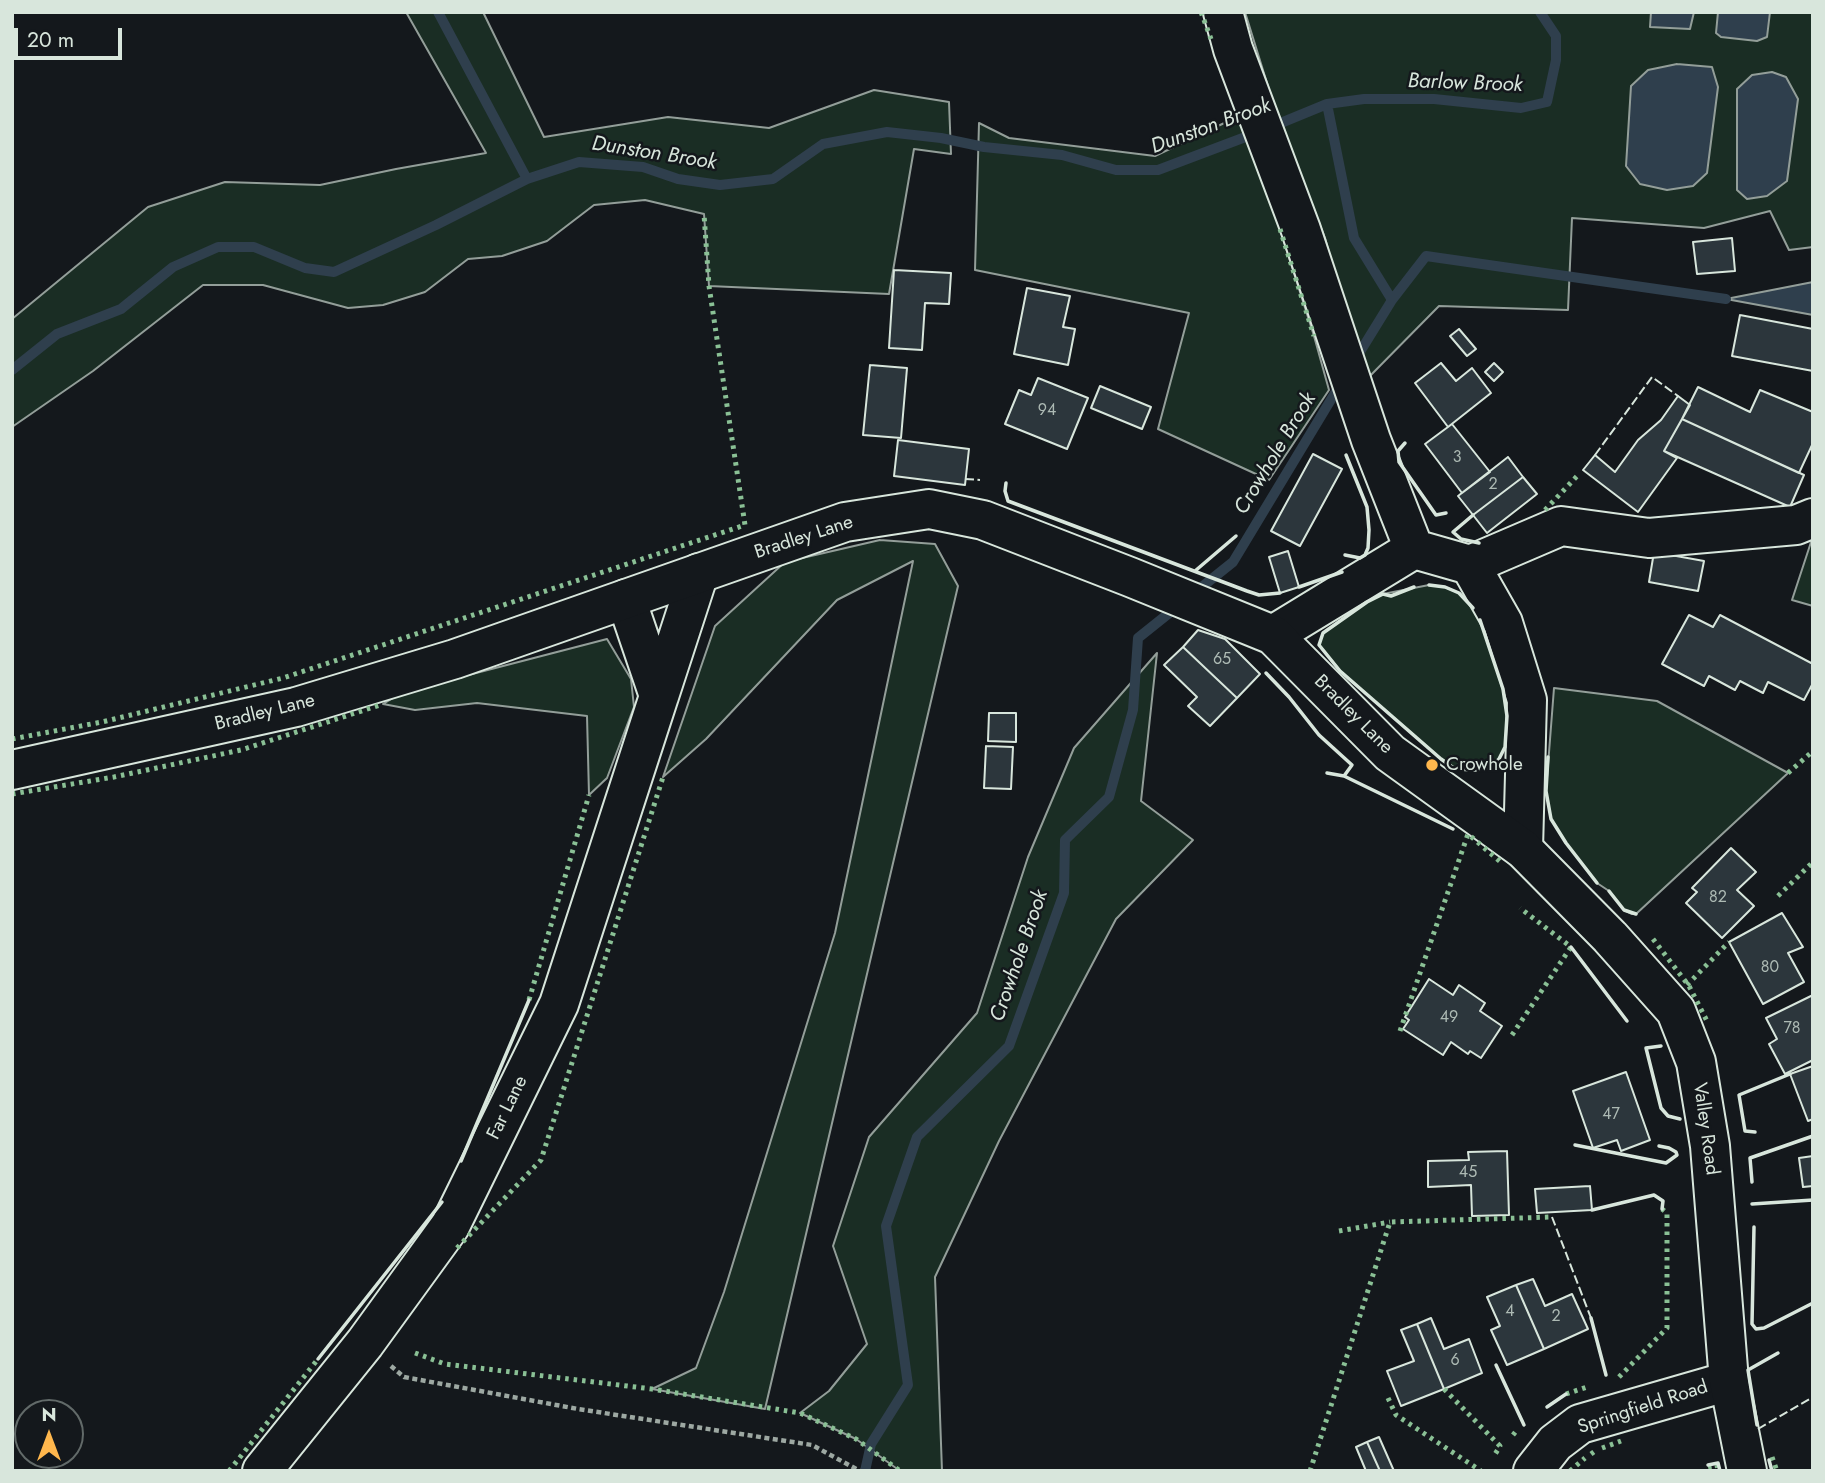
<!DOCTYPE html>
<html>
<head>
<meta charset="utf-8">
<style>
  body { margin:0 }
  #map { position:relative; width:1825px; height:1483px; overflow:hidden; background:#14181c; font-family:Jost,sans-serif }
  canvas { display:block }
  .frame { position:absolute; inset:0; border:14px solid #d8e6dc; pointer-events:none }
  .north { position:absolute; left:14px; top:1399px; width:70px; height:70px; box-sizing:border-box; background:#14181c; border:2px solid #626a69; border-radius:50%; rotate:0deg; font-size:19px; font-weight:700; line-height:28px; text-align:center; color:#d8e6dc }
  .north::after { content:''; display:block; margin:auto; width:24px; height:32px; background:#ffb74d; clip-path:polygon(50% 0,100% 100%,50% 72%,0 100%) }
  .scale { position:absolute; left:14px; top:28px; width:108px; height:32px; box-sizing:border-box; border:4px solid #d8e6dc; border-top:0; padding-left:9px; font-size:21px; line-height:24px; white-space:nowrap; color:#d8e6dc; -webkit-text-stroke:5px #14181c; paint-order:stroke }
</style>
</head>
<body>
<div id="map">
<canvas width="1825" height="1483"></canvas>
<div class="frame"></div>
<div class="north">N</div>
<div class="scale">20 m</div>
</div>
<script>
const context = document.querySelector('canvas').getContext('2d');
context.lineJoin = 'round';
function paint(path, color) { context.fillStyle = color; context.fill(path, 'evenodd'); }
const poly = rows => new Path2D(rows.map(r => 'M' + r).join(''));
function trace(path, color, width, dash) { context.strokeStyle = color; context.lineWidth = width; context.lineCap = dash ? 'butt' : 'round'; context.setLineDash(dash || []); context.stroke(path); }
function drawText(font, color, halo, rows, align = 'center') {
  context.font = font + ' Jost,sans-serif'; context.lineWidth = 5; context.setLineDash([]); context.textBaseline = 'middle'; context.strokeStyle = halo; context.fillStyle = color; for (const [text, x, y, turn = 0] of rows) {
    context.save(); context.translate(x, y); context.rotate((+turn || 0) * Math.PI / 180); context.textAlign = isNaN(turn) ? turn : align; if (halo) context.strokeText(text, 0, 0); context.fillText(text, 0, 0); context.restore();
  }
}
const green = poly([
  [406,12,483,12,544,137,668,117,769,128,874,90,949,102,951,154,914,149,889,294,709,286,704,214,645,200,594,205,547,241,502,256,468,259,425,292,383,305,348,308,263,285,203,285,93,371,12,427,12,319,148,207,225,182,320,185,396,169,486,153,406,12],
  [1245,12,1813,12,1813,247,1789,250,1770,211,1704,228,1572,218,1568,310,1439,306,1364,382,1325,238,1275,109,1245,12],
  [1239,116,1257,157,1314,336,1329,390,1269,480,1158,429,1189,313,975,270,979,123,1009,138,1155,156,1239,116],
  [1813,536,1813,606,1792,600,1813,536],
  [880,540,935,544,958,586,765,1409,652,1389,696,1368,724,1292,835,933,913,561,837,600,706,739,663,777,715,626,785,562,880,540],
  [1429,585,1445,587,1459,593,1470,603,1481,621,1492,652,1503,689,1507,716,1505,747,1499,759,1491,767,1475,770,1455,769,1441,759,1340,671,1319,645,1323,633,1367,602,1383,594,1429,585],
  [607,639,631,679,634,707,607,778,589,795,587,716,477,703,415,710,383,704,403,692,607,639],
  [1157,653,1141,801,1193,840,1116,919,999,1141,935,1277,942,1471,900,1471,856,1439,800,1413,829,1391,867,1344,833,1246,869,1137,977,1013,1028,857,1074,748,1157,653],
  [1554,688,1657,701,1788,773,1636,914,1632,914,1624,910,1609,891,1597,883,1566,843,1551,819,1546,791,1554,688]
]);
const water = poly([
  [1651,12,1694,12,1690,29,1650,27,1651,12],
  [1718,12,1770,12,1767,37,1757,41,1721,37,1716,33,1718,12],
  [1677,64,1712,67,1718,87,1707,173,1693,186,1667,190,1640,184,1626,166,1631,86,1648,70,1677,64],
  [1772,72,1786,77,1798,99,1787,181,1767,196,1747,199,1737,190,1737,89,1752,75,1772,72],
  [1813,282,1813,315,1726,299,1813,282]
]);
const stream = poly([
  [438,12,527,179],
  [1327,104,1354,238,1392,300,1355,360],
  [1271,127,1327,104,1364,99,1434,99,1521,108,1547,102,1556,60,1556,36,1540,12],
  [1392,300,1426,256,1726,299],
  [12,370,57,334,121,309,173,267,218,247,254,247,305,268,334,272,436,225,527,179,579,162,643,167,678,179,720,185,773,179,823,144,887,132,941,138,984,147,1062,155,1116,170,1158,170,1256,133],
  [1193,594,1233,562,1341,383],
  [865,1471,871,1444,908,1385,886,1226,917,1137,1009,1046,1064,893,1065,840,1109,797,1133,710,1138,638,1178,606]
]);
const building = poly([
  [1732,238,1735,271,1697,274,1693,242,1732,238],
  [894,270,951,273,949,304,925,303,922,350,889,348,894,270],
  [1027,288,1070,296,1063,327,1075,329,1068,365,1014,354,1027,288],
  [1740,315,1813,329,1813,371,1732,356,1740,315],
  [1459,329,1476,349,1467,356,1450,336,1459,329],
  [1441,363,1456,381,1472,368,1491,393,1448,427,1415,383,1441,363],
  [1494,363,1503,372,1494,381,1485,372,1494,363],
  [870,365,907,368,901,438,863,435,870,365],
  [1038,378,1088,398,1067,449,1005,424,1019,390,1031,395,1038,378],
  [1100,386,1151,407,1142,429,1091,408,1100,386],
  [1698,387,1750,412,1760,390,1813,412,1813,443,1799,473,1682,419,1698,387],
  [1678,396,1690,405,1664,451,1677,458,1638,512,1583,470,1595,455,1615,472,1638,440,1661,420,1678,396],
  [1682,419,1804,475,1790,507,1664,451,1682,419],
  [1452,424,1490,472,1462,493,1425,444,1452,424],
  [898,440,969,449,965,485,894,476,898,440],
  [1313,454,1342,469,1300,546,1271,531,1313,454],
  [1508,457,1523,477,1473,515,1458,496,1508,457],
  [1523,477,1537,494,1487,533,1473,515,1523,477],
  [1288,551,1299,587,1280,593,1269,557,1288,551],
  [1654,552,1704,561,1698,591,1649,582,1654,552],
  [1689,615,1713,627,1720,615,1813,664,1813,683,1804,700,1768,682,1763,693,1740,681,1735,690,1709,676,1704,686,1662,664,1689,615],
  [1198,630,1225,639,1260,674,1237,698,1183,647,1198,630],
  [1183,647,1237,698,1210,726,1188,706,1197,697,1164,665,1183,647],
  [989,713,1016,713,1016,742,988,741,989,713],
  [986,746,1013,747,1011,789,984,788,986,746],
  [1731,848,1756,872,1737,890,1754,906,1722,938,1686,903,1697,892,1692,888,1731,848],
  [1782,913,1803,947,1788,953,1804,982,1763,1004,1729,942,1782,913],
  [1429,979,1453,995,1459,985,1485,1003,1480,1011,1502,1026,1481,1058,1470,1051,1468,1054,1451,1042,1443,1055,1403,1029,1409,1020,1405,1017,1429,979],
  [1813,995,1813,1060,1785,1074,1769,1044,1777,1039,1766,1018,1813,995],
  [1813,1066,1813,1119,1808,1121,1790,1074,1813,1066],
  [1626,1072,1650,1140,1621,1151,1617,1140,1593,1148,1573,1091,1626,1072],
  [1507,1151,1509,1215,1472,1216,1471,1185,1428,1187,1428,1161,1469,1160,1468,1152,1507,1151],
  [1813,1156,1813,1186,1803,1187,1799,1158,1813,1156],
  [1590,1186,1592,1210,1537,1213,1535,1189,1590,1186],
  [1533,1279,1545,1306,1572,1294,1588,1329,1544,1349,1516,1285,1533,1279],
  [1516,1285,1544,1349,1507,1365,1491,1330,1500,1326,1487,1297,1516,1285],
  [1431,1318,1444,1349,1469,1339,1482,1373,1444,1389,1417,1324,1431,1318],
  [1417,1324,1444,1389,1401,1406,1387,1371,1414,1361,1401,1330,1417,1324],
  [1379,1437,1394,1471,1380,1471,1367,1442,1379,1437],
  [1367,1442,1380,1471,1366,1471,1356,1447,1367,1442]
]);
const path = poly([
  [391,1366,404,1377,578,1409,812,1445,860,1471]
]);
const minor = poly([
  [1223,12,1233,49,1301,230,1371,440,1414,549,1470,565,1503,623,1527,700,1523,849],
  [1470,565,1561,526,1649,538,1796,525,1813,518],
  [1273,635,1414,549],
  [659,696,699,573],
  [262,1471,365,1343,450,1226,559,1004,659,696,626,599],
  [1533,1471,1555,1443,1580,1424,1729,1381]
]);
const major = poly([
  [12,770,296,707,455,659,845,522,929,509,983,520,1130,577,1273,635,1390,753,1523,849,1610,937,1676,1011,1696,1062,1710,1146,1729,1381,1747,1471]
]);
const hedge = poly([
  [1201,12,1211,39],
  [1280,229,1314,336],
  [1545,510,1580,473],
  [12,739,102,722,283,678,745,525,709,286,704,214],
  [1788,773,1813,751],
  [12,794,114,777,241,750,383,704],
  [1778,896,1813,862],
  [1653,939,1689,986,1708,1023],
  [1687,985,1729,942],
  [529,1000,589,795],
  [1400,1031,1468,834,1503,864],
  [1512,1035,1571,947,1520,908],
  [1339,1231,1390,1222],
  [457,1248,541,1160,663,777],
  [415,1353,445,1364,652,1389,800,1413,856,1439,900,1471],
  [1619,1377,1667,1328,1667,1213,1662,1209],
  [1444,1389,1500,1446,1494,1456],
  [1566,1394,1590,1386],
  [1388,1398,1396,1415,1481,1471],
  [1513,1435,1517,1430],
  [1602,1448,1621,1441],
  [1591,1454,1595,1451],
  [1772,1457,1777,1471],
  [1708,1467,1717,1465,1718,1471],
  [229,1471,318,1359],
  [1310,1471,1390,1222,1552,1217],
  [1570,1471,1585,1458]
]);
const fence = poly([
  [1595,455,1652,377,1678,396],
  [965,479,980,480],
  [1552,1217,1591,1318],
  [1758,1429,1813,1397]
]);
const wall = poly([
  [1405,443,1398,451,1399,462,1436,515,1446,513],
  [1006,483,1005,491,1008,501,1247,591,1259,595,1280,593],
  [1473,515,1453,532,1461,539,1479,543],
  [1345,555,1360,558,1365,555,1368,548,1369,530,1367,507,1346,455],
  [1195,571,1236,536],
  [1429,585,1445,587,1459,593,1473,608],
  [1299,587,1342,572],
  [1414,587,1391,596,1383,594,1367,602,1323,633,1319,645,1340,671,1441,759,1455,769,1475,770,1491,767,1499,759,1505,747,1507,716,1503,689,1480,620],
  [1266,673,1289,697,1319,735,1352,765,1344,776,1453,829],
  [1548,757,1546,791,1551,819,1566,843,1597,883],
  [1327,773,1344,776],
  [1609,891,1624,910,1636,914],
  [1571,947,1627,1021],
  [1661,1046,1646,1048,1661,1108,1668,1116,1680,1119],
  [1755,1132,1745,1131,1739,1095,1790,1074],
  [1575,1145,1666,1163,1677,1155,1676,1152,1669,1148,1659,1146],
  [461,1161,529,1000],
  [1752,1182,1750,1158,1813,1136],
  [1752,1204,1813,1200],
  [1592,1210,1654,1195,1663,1201,1662,1209],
  [1754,1227,1752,1324,1756,1329,1764,1328,1813,1303],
  [1591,1318,1606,1375],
  [318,1359,442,1202],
  [1496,1365,1524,1425],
  [1547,1407,1566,1394],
  [1757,1425,1748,1370,1778,1353],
  [1769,1460,1772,1471],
  [1708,1465,1718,1463,1720,1471]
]);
const markers = [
  [1432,765,7,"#ffb74d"]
];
const numberNames = [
  ["94",1047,411],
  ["3",1457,458],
  ["2",1493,485],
  ["65",1222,660],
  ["82",1718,898],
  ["80",1770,968],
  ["49",1449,1018],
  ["78",1792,1029],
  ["47",1611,1115],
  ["45",1468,1173],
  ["4",1510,1312],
  ["2",1556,1317],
  ["6",1455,1361]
];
const streetNames = [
  ["Bradley Lane",804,538,-18],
  ["Bradley Lane",265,713,-14],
  ["Bradley Lane",1353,715,45],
  ["Far Lane",508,1108,-64],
  ["Valley Road",1705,1129,82],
  ["Springfield Road",1643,1408,-18]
];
const poiNames = [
  ["Crowhole",1446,765]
];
const waterNames = [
  ["Barlow Brook",1465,84,2],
  ["Dunston Brook",1211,127,-20],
  ["Dunston Brook",654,154,9],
  ["Crowhole Brook",1276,454,-59],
  ["Crowhole Brook",1020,956,-71]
];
paint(green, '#1a2d24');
trace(green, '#939e99', 2);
paint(water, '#2f3f4d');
trace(water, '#939e99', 2);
trace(stream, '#2f3f4d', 10);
paint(building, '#2c363c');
trace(building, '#d8e6dc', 2);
trace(minor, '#d8e6dc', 42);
trace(major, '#d8e6dc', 42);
trace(path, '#9da8a2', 4.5, [5, 3.5]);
trace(minor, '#14181c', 38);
trace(major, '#14181c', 38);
trace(hedge, '#8ac095', 5, [3.5, 5]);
trace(fence, '#d8e6dc', 2, [9, 3.5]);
trace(wall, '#d8e6dc', 3.5);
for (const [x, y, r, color] of markers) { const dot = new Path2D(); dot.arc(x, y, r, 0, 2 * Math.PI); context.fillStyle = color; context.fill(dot); trace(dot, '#14181c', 2.5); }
drawText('16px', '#adbab4', null, numberNames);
drawText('19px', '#d8e6dc', '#14181c', streetNames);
drawText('19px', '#d8e6dc', '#14181c', poiNames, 'left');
drawText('italic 21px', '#d8e6dc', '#14181c', waterNames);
</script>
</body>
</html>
